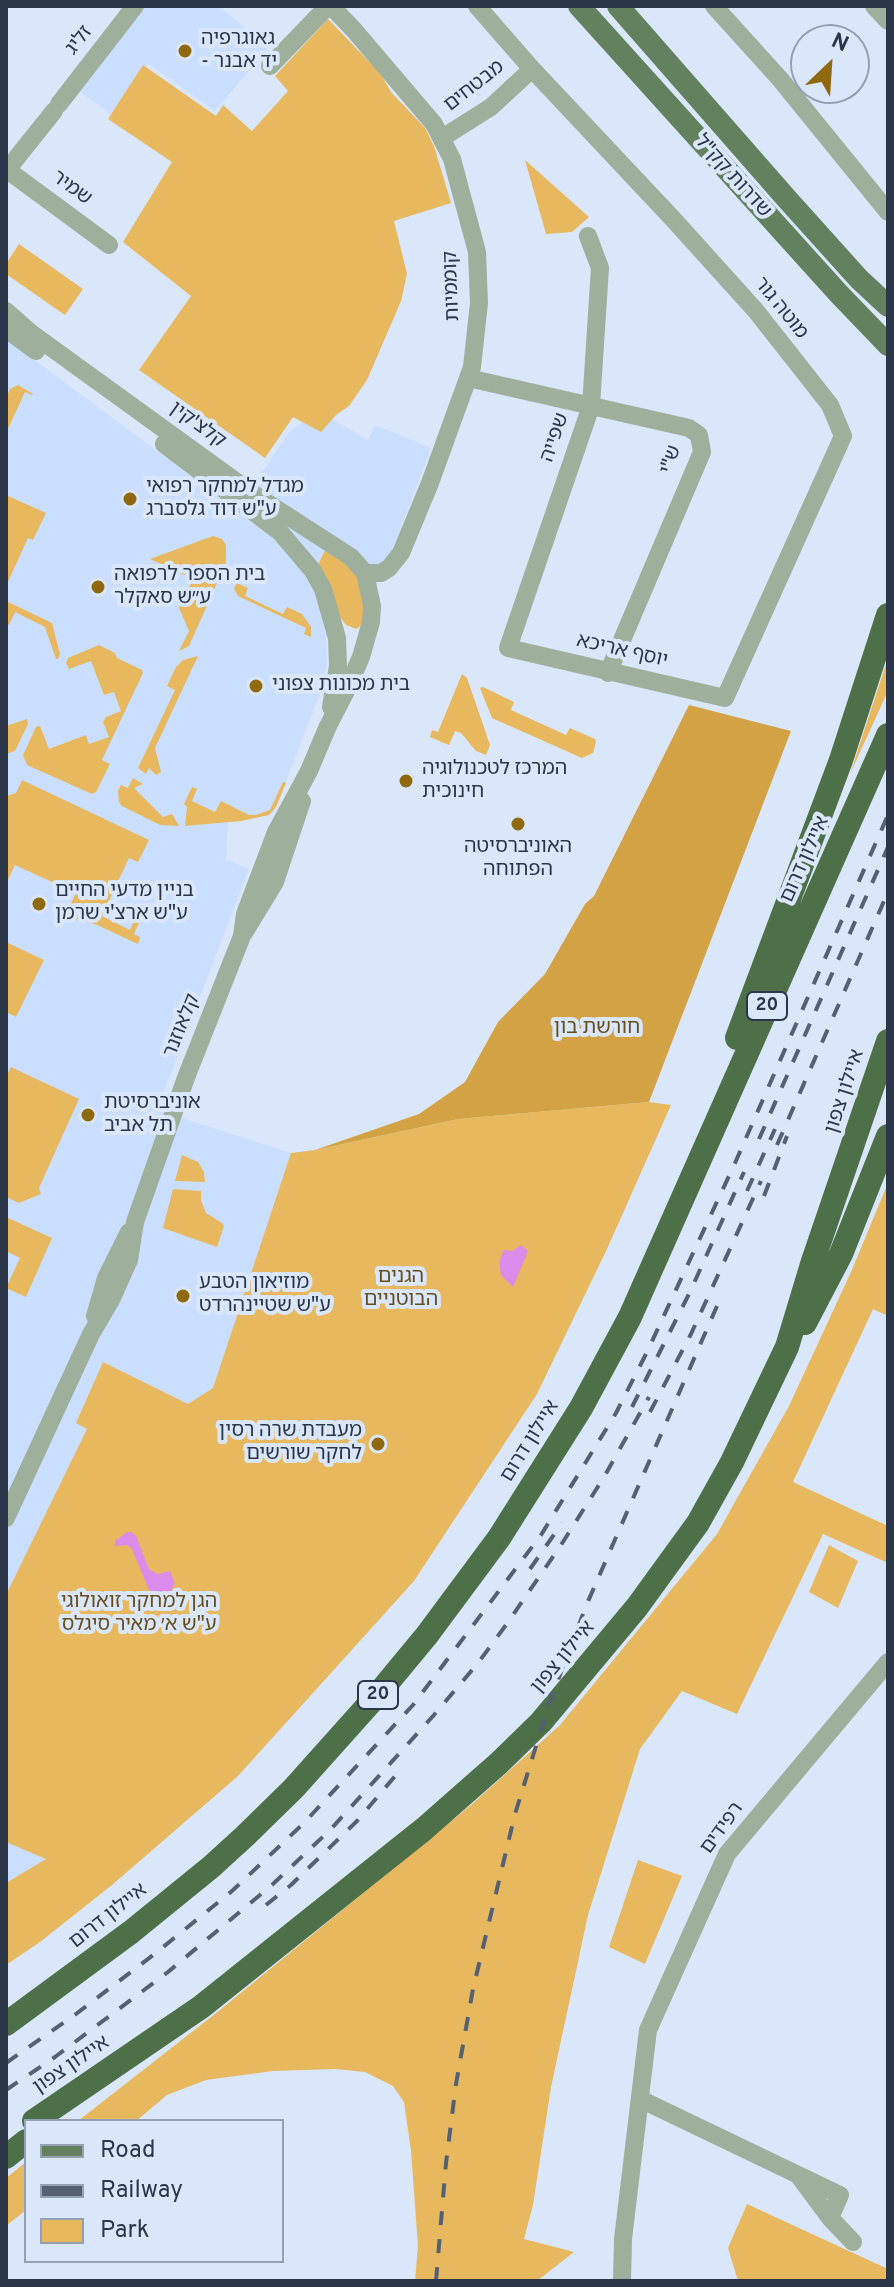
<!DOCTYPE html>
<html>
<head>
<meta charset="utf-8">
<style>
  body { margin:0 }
  #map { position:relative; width:894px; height:2287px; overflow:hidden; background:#dae6fa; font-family:Overpass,sans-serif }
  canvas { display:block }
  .frame { position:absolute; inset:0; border:8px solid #2b3649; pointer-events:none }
  .legend { position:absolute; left:24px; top:2119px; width:260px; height:144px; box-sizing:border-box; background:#dae6fa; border:2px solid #94a0b3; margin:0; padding:10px 14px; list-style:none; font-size:24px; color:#2b3649 }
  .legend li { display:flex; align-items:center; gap:16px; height:40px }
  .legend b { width:40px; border:2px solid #94a0b3 }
  .north { position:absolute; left:790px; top:24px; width:80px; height:80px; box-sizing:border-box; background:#dae6fa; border:2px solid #94a0b3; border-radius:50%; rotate:25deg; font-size:22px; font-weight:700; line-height:32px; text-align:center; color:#2b3649 }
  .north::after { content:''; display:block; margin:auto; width:28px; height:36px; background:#90680e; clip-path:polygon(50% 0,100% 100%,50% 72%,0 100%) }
</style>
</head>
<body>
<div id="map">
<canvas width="894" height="2287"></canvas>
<div class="frame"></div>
<ul class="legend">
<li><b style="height:10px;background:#63815e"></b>Road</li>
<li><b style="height:10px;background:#556073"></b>Railway</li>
<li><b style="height:22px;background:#e8b85f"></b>Park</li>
</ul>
<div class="north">N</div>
</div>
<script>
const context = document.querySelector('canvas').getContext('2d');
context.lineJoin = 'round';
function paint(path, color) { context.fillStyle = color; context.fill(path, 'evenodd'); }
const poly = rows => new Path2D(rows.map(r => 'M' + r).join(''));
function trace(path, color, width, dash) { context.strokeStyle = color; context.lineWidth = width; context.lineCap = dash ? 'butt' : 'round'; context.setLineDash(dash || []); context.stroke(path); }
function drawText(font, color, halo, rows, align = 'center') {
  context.font = font + ' Overpass,"Noto Sans Hebrew",sans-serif'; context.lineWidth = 8; context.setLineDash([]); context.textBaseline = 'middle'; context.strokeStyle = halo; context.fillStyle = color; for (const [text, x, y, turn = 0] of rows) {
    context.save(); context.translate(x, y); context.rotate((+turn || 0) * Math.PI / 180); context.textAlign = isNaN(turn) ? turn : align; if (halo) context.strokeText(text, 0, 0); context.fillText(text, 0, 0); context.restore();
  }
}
const built = poly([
  [141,6,218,6,269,47,215,111,149,64,110,114,77,89],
  [6,339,237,510,289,432,298,425,317,416,326,416,368,440,375,425,431,448,391,554,326,638,327,664,320,694,276,807,272,813,266,816,228,822,226,859,249,869,157,1110,291,1153,315,1150,47,1859,6,1883]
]);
const green = poly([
  [328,19,380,73,391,92,425,128,434,146,451,203,394,221,407,274,401,301,367,380,349,406,336,415,321,432,293,417,265,458,139,370,191,296,123,242,172,162,108,119,143,65,216,116,223,105,252,131,288,91,275,76],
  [525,160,589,217,572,232,546,234],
  [19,244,83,289,65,315,6,274,6,261,8,261],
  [18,385,33,394,32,395,25,392,6,433,6,398,10,389],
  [6,495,46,513,33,540,28,538,6,586],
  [213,536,222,539,226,545,226,563,189,646,179,651,189,631,179,608,193,579,150,559],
  [330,547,366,587,363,624,356,629,346,625,339,616,318,565,324,552],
  [237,583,248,588,245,596,283,614,287,607,302,614,311,627,311,637,304,634,306,628,238,596,234,589],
  [6,601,52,623,60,654,58,659,56,659,45,627,15,612,9,625,6,623],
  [99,645,115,653,117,658,142,670,143,673,102,760,110,764,96,792,92,794,27,765,23,755,36,727,40,726,49,749,86,735,89,744,109,737,103,722,106,717,121,711,114,692,104,695,91,661,69,669,66,663,68,658],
  [198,656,155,748,161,772,156,775,149,768,146,774,138,768,175,690,167,686,176,667,183,660],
  [888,658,888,691,850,774],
  [462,674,467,678,490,745,486,755,476,751,461,733,455,731,449,745,430,737,432,730,438,732],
  [483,687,514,702,511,710,566,735,570,728,595,739,596,742,593,753,582,758,492,718,480,688],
  [27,719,28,724,15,751,6,754,6,726],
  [133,778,143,784,134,788,163,817,172,814,179,826,160,825,122,806,119,802,118,791,121,785,128,788],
  [22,780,149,840,138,862,129,858,102,916,130,930,138,912,143,914,134,934,140,937,138,944,95,924,77,920,66,914,76,893,15,865,6,884,6,796,16,793],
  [283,782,286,783,276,807,269,815,241,821,185,826,187,807,184,804,192,787,197,789,192,801,215,812,221,801,249,815,256,815,270,810],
  [6,942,44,960,16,1017,6,1012],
  [11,1067,79,1099,39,1188,41,1194,19,1203,6,1197,6,1077],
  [649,1102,671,1105,607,1249,537,1394,414,1581,238,1776,112,1885,40,1942,6,1965,6,1883,46,1859,6,1842,6,1595,87,1429,76,1423,103,1362,188,1404,213,1388,291,1153,315,1150,458,1119],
  [182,1155,198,1162,204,1172,205,1182,175,1181],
  [888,1183,888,1316,873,1309,793,1482,888,1526,888,1563,823,1534,737,1714,682,1691,640,1749,588,1915,551,2087,533,2205,524,2239,574,2252,537,2281,415,2281,418,2246,411,2151,404,2102,393,2086,365,2072,335,2069,273,2071,206,2080,167,2095,136,2121,78,2121,220,2010,471,1805,560,1725,717,1534,789,1406,851,1272],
  [173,1189,201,1191,201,1200,206,1213,222,1223,224,1226,217,1247,163,1228],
  [6,1217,52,1238,26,1297,6,1288,20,1258,6,1251],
  [829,1545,858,1561,838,1608,809,1592],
  [638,1860,682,1876,645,1964,609,1947],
  [26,2162,26,2210,6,2226,6,2178],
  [747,2204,888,2269,888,2281,738,2281,728,2248]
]);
const forest = poly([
  [689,705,791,731,649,1102,458,1119,315,1150,419,1114,465,1082,498,1022,545,974,585,904,594,896]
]);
const water = poly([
  [521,1245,528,1251,513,1287,501,1275,499,1262,504,1250,512,1251],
  [127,1532,131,1532,136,1536,149,1569,158,1574,170,1571,175,1584,169,1593,152,1592,149,1590,132,1549,127,1545,115,1546,115,1541]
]);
const minor = poly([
  [331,6,354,30,434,124,452,159,477,252,479,303,472,367,468,378,430,483,401,553,389,568,381,573,365,573],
  [477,6,532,69,673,219,756,311,830,405,843,436,725,698,508,648,591,406,600,268,588,236],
  [714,6,780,79,888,212],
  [874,6,888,21],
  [270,66,328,6],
  [59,104,135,6],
  [442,138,491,107,532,69],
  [6,169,109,245],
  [7,170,54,111],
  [6,311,31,333,252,493,351,557,365,573,372,606,371,622,361,657,345,693,328,726,309,771,276,832,245,914,242,936],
  [6,329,36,351],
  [468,378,689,428,699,435,702,452,608,673],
  [164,444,280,532,313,571,323,589,337,638,338,666,331,707],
  [95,1316,106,1278,129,1232],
  [6,1518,91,1334,111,1300,129,1260,135,1222,187,1075,242,936,275,882,302,801],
  [640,2099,840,2195,830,2218,798,2175],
  [830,2218,853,2242],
  [622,2281,623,2239,648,2030,727,1854,888,1662]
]);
const major = poly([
  [579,6,839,294,888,345],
  [618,6,787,199,859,279,888,306]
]);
const highway = poly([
  [737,1038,841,760,888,615],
  [805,1323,841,1254,888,1136],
  [6,2024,131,1932,211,1867,245,1836,294,1788,379,1693,427,1635,499,1538,581,1408,630,1317,888,735],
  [34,2121,201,2007,424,1829,499,1763,541,1722,637,1607,698,1523,732,1462,787,1347,813,1261,888,1041],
  [6,2157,26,2141]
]);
const rail = poly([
  [759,1139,888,847],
  [777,1145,888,892],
  [747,1191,775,1129],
  [764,1196,787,1136],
  [632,1407,690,1292,744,1172],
  [650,1412,691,1334,761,1181],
  [530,1569,562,1523],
  [266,1905,291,1885,357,1821,396,1775],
  [6,2063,76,2014,157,1952,232,1891,304,1823,413,1705,541,1535,616,1413,647,1352,735,1163,888,815],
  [6,2090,55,2057,168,1972,273,1884,331,1829,434,1715,478,1663,506,1625,561,1545,604,1477,649,1397],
  [436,2281,446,2163,456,2084,473,1989,515,1814,549,1704,586,1606,717,1306]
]);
const markers = [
  [185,51,8,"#90680e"],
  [130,499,8,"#90680e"],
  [98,587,8,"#90680e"],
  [256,686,8,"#90680e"],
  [406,781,8,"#90680e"],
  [518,824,8,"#90680e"],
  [39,904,8,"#90680e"],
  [88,1115,8,"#90680e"],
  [183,1296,8,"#90680e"],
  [378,1444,8,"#90680e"]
];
const shields = [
  [767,1006,40],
  [378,1695,40]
];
const shieldNames = [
  ["20",767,1006],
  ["20",378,1695]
];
const poiNames = [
  ["גאוגרפיה",201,40],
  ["- יד אבנר",201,63],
  ["מגדל למחקר רפואי",146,488],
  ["ע\"ש דוד גלסברג",146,511],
  ["בית הספר לרפואה",114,576],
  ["ע״ש סאקלר",114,599],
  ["בית מכונות צפוני",272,686],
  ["המרכז לטכנולוגיה",422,770],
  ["חינוכית",422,793],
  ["האוניברסיטה",518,848,"center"],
  ["הפתוחה",518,871,"center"],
  ["בניין מדעי החיים",55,892],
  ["ע\"ש ארצ'י שרמן",55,915],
  ["אוניברסיטת",104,1104],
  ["תל אביב",104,1127],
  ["מוזיאון הטבע",199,1284],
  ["ע\"ש שטיינהרדט",199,1307],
  ["מעבדת שרה רסין",362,1432,"right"],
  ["לחקר שורשים",362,1455,"right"]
];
const streetNames = [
  ["זליג",80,41,-52],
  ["מבטחים",475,87,-38],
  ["שדרות קק\"ל",732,177,48],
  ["שמיר",71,189,36],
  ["קוממיות",453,286,-92],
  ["מוטה גור",780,309,51],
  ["קלצ'קין",197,426,36],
  ["שפייה",556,438,-71],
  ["ש\"י",672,460,-72],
  ["יוסף אריכא",622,652,13],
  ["איילון דרום",806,860,-66],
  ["קלאוזנר",183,1026,-68],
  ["איילון צפון",846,1092,-72],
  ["איילון דרום",531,1442,-58],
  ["איילון צפון",564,1658,-50],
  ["רפידים",723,1829,-54],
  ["איילון דרום",109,1917,-38],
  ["איילון צפון",72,2066,-34]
];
const parkNames = [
  ["חורשת בון",597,1029],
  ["הגנים",401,1278],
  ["הבוטניים",401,1301],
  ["הגן למחקר זואולוגי",139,1603],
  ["ע\"ש א׳ מאיר סיגלס",139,1626]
];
paint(built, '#cadeff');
paint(green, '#e8b85f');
paint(forest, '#d3a244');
paint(water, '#db8cea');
trace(minor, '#9eaf9c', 18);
trace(major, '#63815e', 22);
trace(highway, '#4d7048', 24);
trace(rail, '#556073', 4, [14, 14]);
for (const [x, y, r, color] of markers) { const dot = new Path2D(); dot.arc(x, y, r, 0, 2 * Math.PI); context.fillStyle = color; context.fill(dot); trace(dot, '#dae6fa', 3); }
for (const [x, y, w] of shields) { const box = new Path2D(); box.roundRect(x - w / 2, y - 14, w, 28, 6); context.fillStyle = '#dae6fa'; context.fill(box); trace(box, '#2b3649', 2); }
drawText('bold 18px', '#2b3649', null, shieldNames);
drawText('20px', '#2b3649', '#dae6fa', poiNames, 'left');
drawText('20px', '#2b3649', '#dae6fa', streetNames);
drawText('20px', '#674e1c', '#dae6fa', parkNames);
</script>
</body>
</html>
